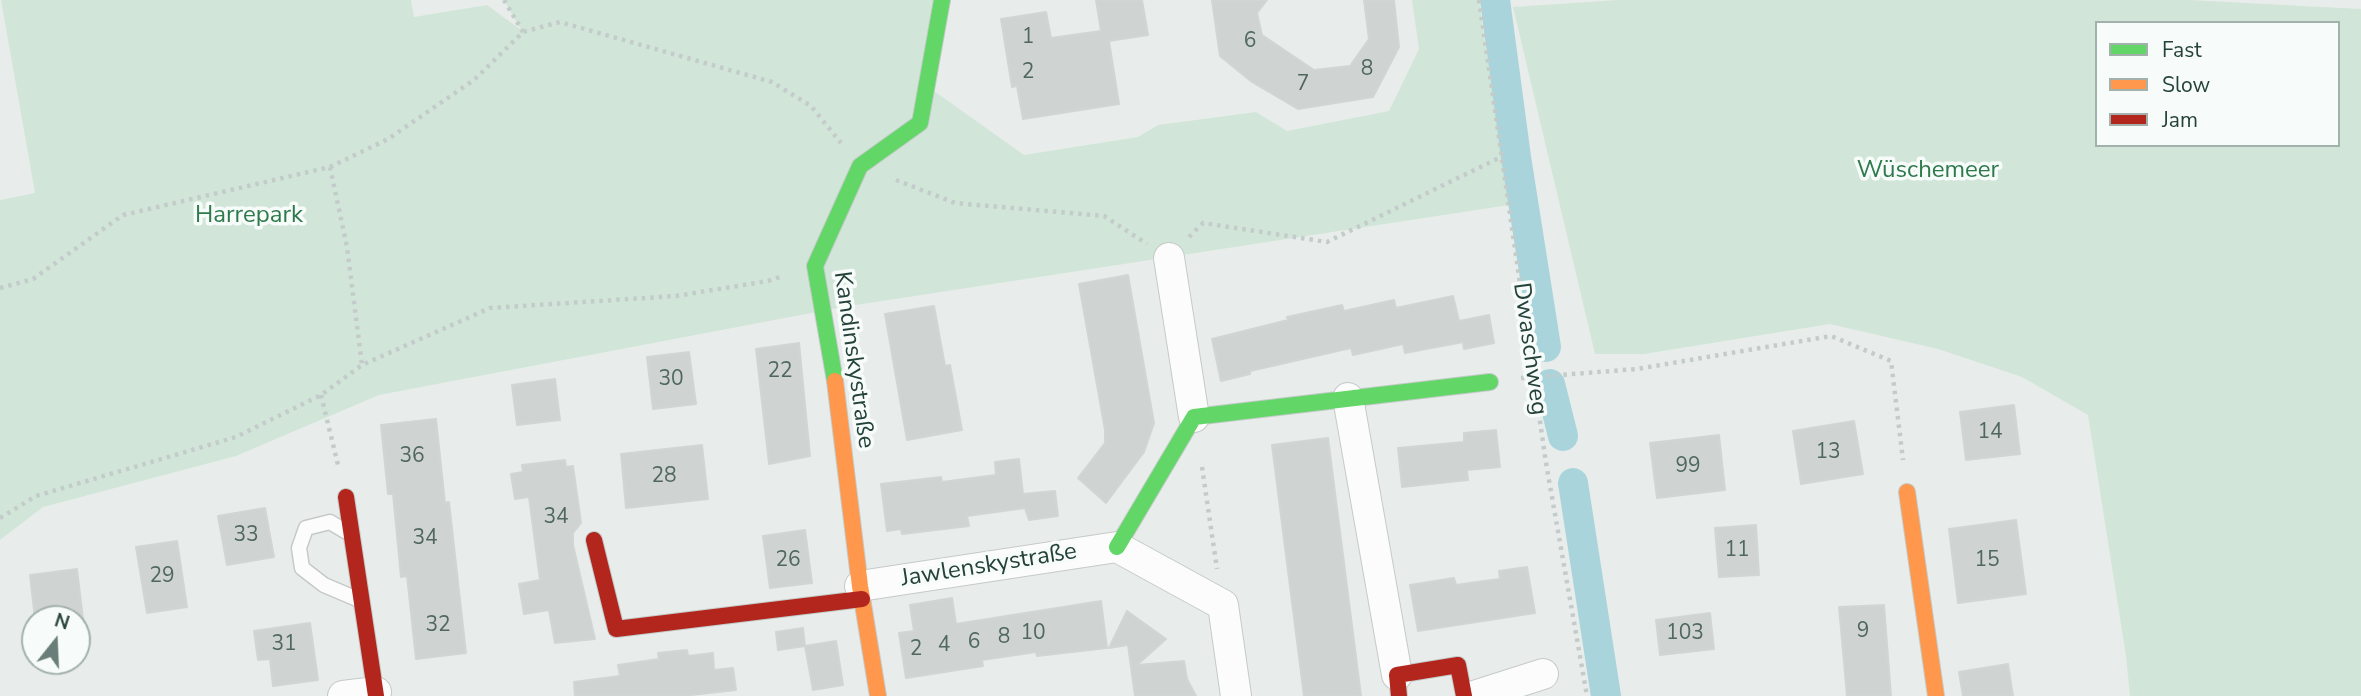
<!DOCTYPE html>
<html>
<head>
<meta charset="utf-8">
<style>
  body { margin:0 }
  #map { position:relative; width:2361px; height:696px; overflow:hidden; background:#e8edeb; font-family:"Nunito Sans",sans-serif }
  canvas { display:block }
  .legend { position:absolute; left:2095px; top:21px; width:245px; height:126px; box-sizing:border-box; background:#f7fbf9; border:2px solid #a3b1ad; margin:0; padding:9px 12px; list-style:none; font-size:21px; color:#24423a }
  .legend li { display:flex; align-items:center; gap:14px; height:35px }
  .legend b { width:35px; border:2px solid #a3b1ad }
  .north { position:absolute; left:21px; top:605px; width:70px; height:70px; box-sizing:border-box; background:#f7fbf9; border:2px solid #a3b1ad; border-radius:50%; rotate:18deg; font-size:19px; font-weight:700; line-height:28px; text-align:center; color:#24423a }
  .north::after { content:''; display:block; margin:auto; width:24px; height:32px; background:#697e78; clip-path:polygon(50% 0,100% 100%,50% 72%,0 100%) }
</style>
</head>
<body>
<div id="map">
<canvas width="2361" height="696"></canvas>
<ul class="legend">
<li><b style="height:9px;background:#63d668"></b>Fast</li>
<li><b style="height:9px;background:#ff974d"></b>Slow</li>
<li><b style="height:9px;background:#b3261e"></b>Jam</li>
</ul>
<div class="north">N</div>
</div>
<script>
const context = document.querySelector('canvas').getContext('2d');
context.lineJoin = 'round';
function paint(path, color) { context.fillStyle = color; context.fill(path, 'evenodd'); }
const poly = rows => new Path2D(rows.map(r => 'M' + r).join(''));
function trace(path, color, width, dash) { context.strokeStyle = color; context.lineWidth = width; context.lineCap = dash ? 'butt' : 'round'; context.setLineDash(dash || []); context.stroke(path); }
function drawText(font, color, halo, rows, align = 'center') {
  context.font = font + ' "Nunito Sans",sans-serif'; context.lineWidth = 7; context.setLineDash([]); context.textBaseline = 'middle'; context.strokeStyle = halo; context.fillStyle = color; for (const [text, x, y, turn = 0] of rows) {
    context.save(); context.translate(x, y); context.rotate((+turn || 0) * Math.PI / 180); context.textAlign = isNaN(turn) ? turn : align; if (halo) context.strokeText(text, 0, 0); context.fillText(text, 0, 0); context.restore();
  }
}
const green = poly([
  [1,0,411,0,414,17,487,5,521,30,504,0,942,0,927,86,1024,155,1138,137,1158,125,1256,112,1287,131,1389,111,1419,49,1412,0,1479,0,1509,205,843,307,379,395,236,456,43,507,0,540,0,200,35,193],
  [1618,0,2189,0,2361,9,2361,696,2130,696,2126,656,2088,415,2022,377,1938,349,1830,324,1644,354,1595,354,1513,7],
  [2097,23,2338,23,2338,145,2097,145]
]);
const canal = poly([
  [1495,0,1516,157,1546,347],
  [1550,384,1563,436],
  [1573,483,1606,696]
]);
const building = poly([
  [1096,0,1142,0,1148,35,1109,41,1119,104,1023,119,1017,86,1012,87,1001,19,1046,12,1051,38,1101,31,1096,0],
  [1212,0,1267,0,1257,13,1262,35,1314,70,1350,66,1369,39,1364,0,1394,0,1399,47,1373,97,1298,109,1252,82,1220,56,1212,0],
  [1128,275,1154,423,1144,452,1106,503,1078,478,1105,443,1105,430,1079,284,1128,275],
  [1453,296,1459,321,1489,315,1494,343,1464,349,1463,342,1405,353,1403,344,1353,355,1351,348,1250,371,1250,374,1221,381,1212,339,1288,320,1287,317,1342,305,1344,311,1394,300,1396,308,1453,296],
  [934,306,945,366,950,365,962,430,907,440,885,314,934,306],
  [799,343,810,456,769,464,756,349,799,343],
  [689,352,696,404,653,409,647,357,689,352],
  [555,379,560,420,517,425,512,385,555,379],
  [2014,405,2020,454,1966,460,1960,412,2014,405],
  [436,419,445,503,449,502,466,653,416,659,407,576,401,577,393,494,388,494,381,425,436,419],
  [1854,421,1863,474,1801,484,1793,431,1854,421],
  [1496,430,1500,467,1467,470,1468,480,1402,487,1398,448,1464,442,1464,433,1496,430],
  [1719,435,1725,490,1657,498,1650,443,1719,435],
  [1328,438,1361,696,1304,696,1272,445,1328,438],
  [702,445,708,499,626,508,621,454,702,445],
  [1019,459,1023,494,1055,491,1058,516,1029,520,1025,508,967,516,969,526,902,534,901,529,887,531,881,484,941,477,942,482,996,475,995,462,1019,459],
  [565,460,566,467,573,466,581,523,573,533,573,545,595,639,555,643,549,610,524,614,519,584,540,580,529,497,515,499,511,474,523,472,522,465,565,460],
  [265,508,274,557,227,565,218,516,265,508],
  [2016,520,2026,594,1958,603,1949,529,2016,520],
  [1756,525,1759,575,1719,577,1715,528,1756,525],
  [805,530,812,583,770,588,763,536,805,530],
  [177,541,187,607,147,613,136,547,177,541],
  [1527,567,1535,613,1418,631,1410,585,1454,578,1456,585,1477,582,1500,579,1499,571,1527,567],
  [77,569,83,619,35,619,30,575,77,569],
  [952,598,956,624,1101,601,1107,648,1037,656,1036,652,982,660,983,666,906,678,899,633,914,631,910,605,952,598],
  [1884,605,1891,696,1847,696,1839,607,1884,605],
  [1127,611,1166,639,1137,665,1184,661,1187,679,1196,696,1135,696,1128,645,1109,648,1127,611],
  [1710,613,1714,649,1660,655,1656,620,1710,613],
  [310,623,318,680,273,686,270,659,258,660,254,631,310,623],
  [803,628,805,646,778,650,776,632,803,628],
  [836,641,843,685,813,690,805,646,836,641],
  [687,650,688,656,713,653,714,670,733,668,736,690,682,696,575,696,574,682,620,676,618,665,659,659,658,653,687,650],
  [2008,664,2013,696,1963,696,1959,672,2008,664]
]);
const path = poly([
  [504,0,523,32],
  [1479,0,1546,463,1587,696],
  [330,167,347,247,362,365],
  [896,180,955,203,1104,216,1147,244],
  [1189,237,1203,223,1327,242,1503,156],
  [0,288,33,279,123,215,330,167,388,139,474,80,523,32,560,22,772,82,811,106,841,143],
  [1521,378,1637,369,1831,336,1891,361,1903,460],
  [321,395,338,465],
  [1202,467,1217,569],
  [0,518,36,496,236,437,321,395,362,365,490,308,676,296,768,281,783,276]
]);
const lane = poly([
  [345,531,330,522,306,528,299,548,302,568,324,585,357,599]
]);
const street = poly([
  [1169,258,1194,417],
  [1348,398,1397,675],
  [860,586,1117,547,1223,605,1236,696],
  [343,696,376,692],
  [1474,696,1543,674]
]);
const fast = poly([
  [835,381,815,266,860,166,920,123,942,0],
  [1117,547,1194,417,1490,382]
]);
const slow = poly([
  [835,381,860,586,878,696],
  [1907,492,1936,696]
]);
const jam = poly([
  [346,497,376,696],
  [594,540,616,629,862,599],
  [1399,696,1397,675,1458,665,1464,696]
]);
const numberNames = [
  ["1",1028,38],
  ["6",1250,42],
  ["8",1367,70],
  ["2",1028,73],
  ["7",1303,85],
  ["22",780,372],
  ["30",671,380],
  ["14",1990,433],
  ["13",1828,453],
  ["36",412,457],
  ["99",1688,467],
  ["28",664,477],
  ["34",556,518],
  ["33",246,536],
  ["34",425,539],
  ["11",1737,551],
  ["26",788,561],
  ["15",1987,561],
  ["29",162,577],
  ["32",438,626],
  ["9",1863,632],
  ["10",1033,634],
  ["103",1685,634],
  ["8",1004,638],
  ["6",974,643],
  ["31",284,645],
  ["4",944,646],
  ["2",916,650]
];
const parkNames = [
  ["Wüschemeer",1928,171],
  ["Harrepark",249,216]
];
const streetNames = [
  ["Dwaschweg",1529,349,82],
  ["Kandinskystraße",853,360,82],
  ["Jawlenskystraße",989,566,-9]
];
paint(green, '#d1e6d8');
trace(canal, '#a9d4db', 30);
paint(building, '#cfd4d2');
trace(building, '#d1d6d4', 2);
trace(lane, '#c5cac8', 17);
trace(street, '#c5cac8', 32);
trace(fast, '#c3cbc8', 18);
trace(slow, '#c3cbc8', 18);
trace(jam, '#c3cbc8', 18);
trace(path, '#c3ccca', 4.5, [3.5, 5]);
trace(lane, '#fcfcfc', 14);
trace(street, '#fcfcfc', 30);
trace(fast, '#63d668', 16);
trace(slow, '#ff974d', 16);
trace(jam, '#b3261e', 16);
drawText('21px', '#506761', null, numberNames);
drawText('24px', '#2d7a4b', '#f7fbf9', parkNames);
drawText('24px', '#24423a', '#f7fbf9', streetNames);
</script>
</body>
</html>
